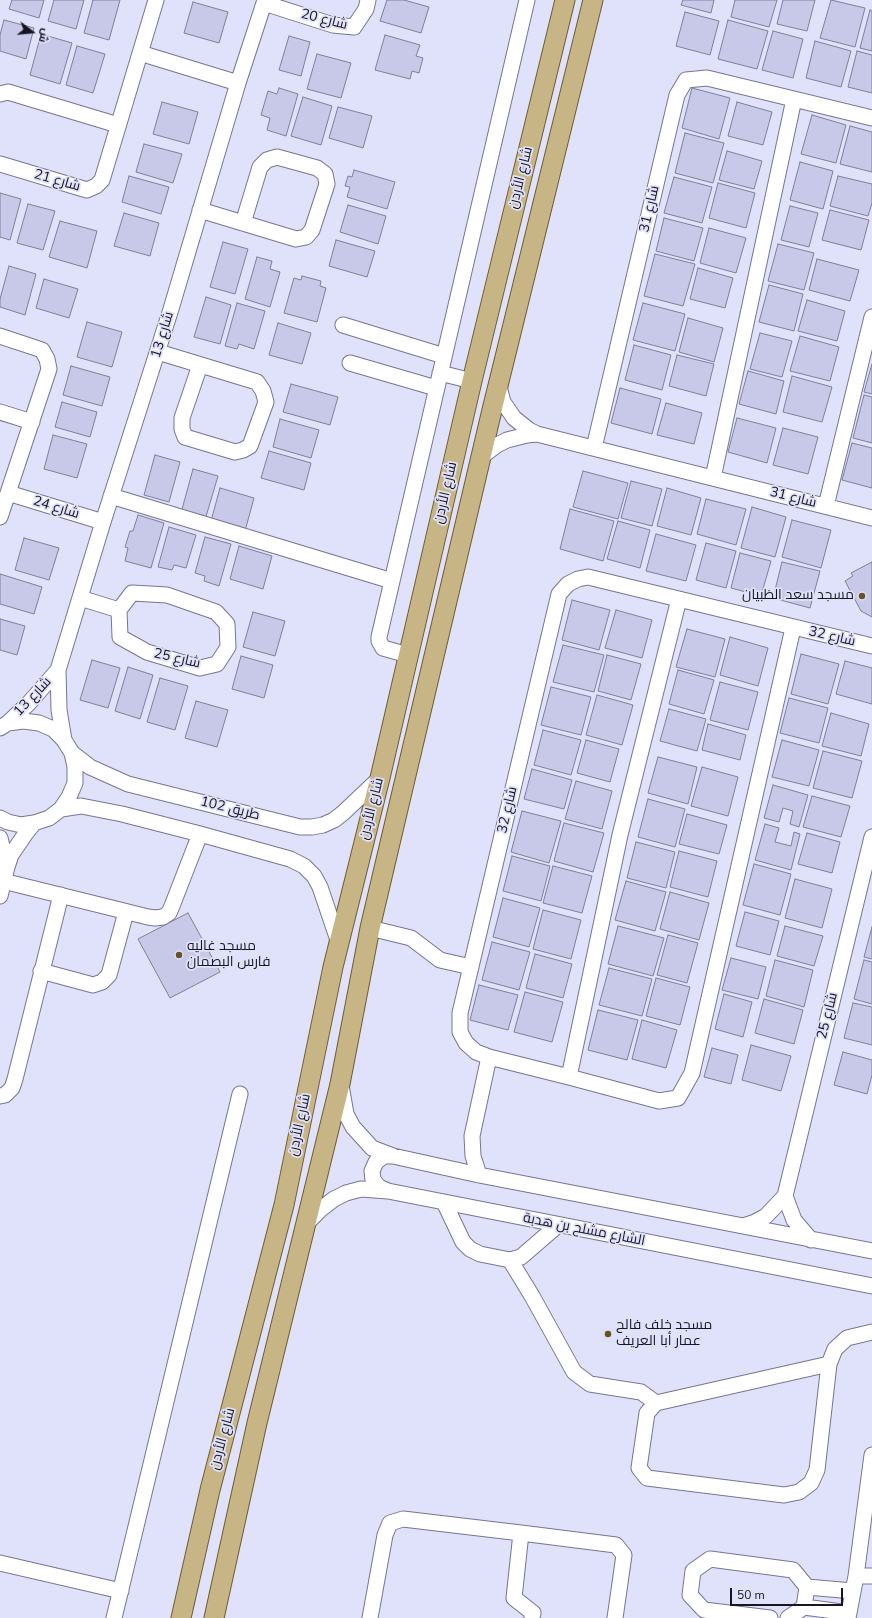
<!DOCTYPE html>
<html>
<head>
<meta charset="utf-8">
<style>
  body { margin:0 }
  #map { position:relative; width:872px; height:1618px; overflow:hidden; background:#e0e1fb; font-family:"Nunito Sans",Cairo,sans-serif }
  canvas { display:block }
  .north { position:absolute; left:12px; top:12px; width:40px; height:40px; -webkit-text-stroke:3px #e0e1fb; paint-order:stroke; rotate:106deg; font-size:11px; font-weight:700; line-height:16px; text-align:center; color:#161521 }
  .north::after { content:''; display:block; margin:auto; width:14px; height:18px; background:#161521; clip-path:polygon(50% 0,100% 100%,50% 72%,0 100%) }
  .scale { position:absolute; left:730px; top:1588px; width:113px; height:18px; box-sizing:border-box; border:2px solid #161521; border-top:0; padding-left:5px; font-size:12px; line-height:14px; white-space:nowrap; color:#161521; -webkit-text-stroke:3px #e0e1fb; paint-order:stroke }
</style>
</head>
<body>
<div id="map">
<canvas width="872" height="1618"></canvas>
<div class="north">ش</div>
<div class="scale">50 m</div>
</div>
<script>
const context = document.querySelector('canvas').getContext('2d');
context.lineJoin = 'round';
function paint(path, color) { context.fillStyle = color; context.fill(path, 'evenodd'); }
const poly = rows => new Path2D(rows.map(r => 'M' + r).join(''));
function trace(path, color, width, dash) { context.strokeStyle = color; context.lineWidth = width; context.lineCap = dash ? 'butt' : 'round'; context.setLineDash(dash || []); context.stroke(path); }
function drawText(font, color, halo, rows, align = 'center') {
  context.font = font + ' "Nunito Sans",Cairo,sans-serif'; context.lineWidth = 3.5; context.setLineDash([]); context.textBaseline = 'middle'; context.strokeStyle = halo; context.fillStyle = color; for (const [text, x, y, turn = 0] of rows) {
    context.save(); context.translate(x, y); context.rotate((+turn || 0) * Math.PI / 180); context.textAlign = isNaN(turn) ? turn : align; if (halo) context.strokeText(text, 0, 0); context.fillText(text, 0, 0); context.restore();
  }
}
const building = poly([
  [12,0,44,0,39,18,9,9,12,0],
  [54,0,84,0,76,29,48,21,54,0],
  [93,0,120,0,109,40,84,33,93,0],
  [387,0,404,0,429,7,421,33,380,21,387,0],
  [683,0,714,0,711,13,681,5,683,0],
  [735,0,777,0,769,27,731,17,735,0],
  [783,0,815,0,807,31,777,24,783,0],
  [831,0,865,8,855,47,820,38,831,0],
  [193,2,228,12,219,43,184,33,193,2],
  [870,10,872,11,872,51,860,48,870,10],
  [685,12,719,21,710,55,676,46,685,12],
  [4,20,34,28,26,59,0,51,0,35,4,20],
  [728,20,768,31,757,69,718,59,728,20],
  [773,31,803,39,793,78,762,70,773,31],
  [41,34,72,43,60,84,30,75,41,34],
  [385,35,420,45,416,56,423,58,419,73,412,71,410,79,375,70,385,35],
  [289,36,310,42,301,76,279,70,289,36],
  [815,41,851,51,841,87,806,78,815,41],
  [77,46,105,54,93,93,66,85,77,46],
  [857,51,872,55,872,93,848,87,857,51],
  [317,54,351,63,341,98,307,89,317,54],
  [279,88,298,94,286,136,267,130,270,118,261,115,268,91,277,94,279,88],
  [692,88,730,98,719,139,682,128,692,88],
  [303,97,332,106,321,145,291,136,303,97],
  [162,102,198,112,189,144,153,134,162,102],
  [737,102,772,112,763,145,728,136,737,102],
  [338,107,372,116,363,148,329,138,338,107],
  [812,115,846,125,836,163,801,154,812,115],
  [850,126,872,132,872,172,840,164,850,126],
  [685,133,724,143,713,183,675,173,685,133],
  [144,144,182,154,173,183,136,172,144,144],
  [727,151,762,161,754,189,719,180,727,151],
  [800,162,833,171,823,209,790,200,800,162],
  [354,170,395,182,387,209,347,197,350,187,345,186,348,176,352,177,354,170],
  [129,176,169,187,161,214,122,202,129,176],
  [838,176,872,184,872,203,868,216,830,206,838,176],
  [674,177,712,187,702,223,664,213,674,177],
  [718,183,755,193,746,228,709,218,718,183],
  [0,193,21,199,10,240,0,237,0,193],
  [28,204,55,211,43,250,17,243,28,204],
  [348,205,386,216,378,244,340,232,348,205],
  [790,206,818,213,809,247,781,240,790,206],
  [830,210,869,220,861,250,822,240,830,210],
  [124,213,159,223,150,256,114,246,124,213],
  [664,218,703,228,694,261,656,251,664,218],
  [60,221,97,231,87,268,49,257,60,221],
  [709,228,746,238,736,273,700,263,709,228],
  [336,240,375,251,367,277,329,266,336,240],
  [223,242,248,249,235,294,210,287,223,242],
  [778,244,814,253,804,290,768,281,778,244],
  [655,254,695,264,683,306,644,296,655,254],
  [257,257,272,261,270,269,280,272,270,307,245,299,257,257],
  [817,259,859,270,850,301,809,290,817,259],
  [9,266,36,274,25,315,0,307,0,299,9,266],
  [698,268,733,278,725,308,690,299,698,268],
  [302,276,321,281,320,286,326,288,317,322,284,313,294,278,301,280,302,276],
  [44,279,78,289,69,318,36,308,44,279],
  [769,285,803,294,794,331,759,322,769,285],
  [206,297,231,305,220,344,194,337,206,297],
  [807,300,845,311,837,341,798,331,807,300],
  [237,303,265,311,254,349,239,344,237,349,225,346,237,303],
  [643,303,685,314,675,351,633,340,643,303],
  [688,318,723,328,714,362,679,352,688,318],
  [87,322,122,332,112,367,77,357,87,322],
  [278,323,311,333,302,364,269,355,278,323],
  [760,333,792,341,782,377,750,369,760,333],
  [800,336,839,347,830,381,790,371,800,336],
  [634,345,671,355,662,390,625,380,634,345],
  [677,355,714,364,706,396,669,386,677,355],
  [872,364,872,394,864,392,872,364],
  [71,366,110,377,102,406,63,395,71,366],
  [748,371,784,381,776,414,739,404,748,371],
  [792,376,832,387,822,422,783,412,792,376],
  [291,384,338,397,330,425,283,412,291,384],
  [620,388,661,399,652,434,611,423,620,388],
  [864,395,872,397,872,443,853,438,864,395],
  [62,402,97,412,90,437,55,427,62,402],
  [666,403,702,413,694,444,657,435,666,403],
  [737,418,776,428,767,463,728,452,737,418],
  [280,419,319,430,311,458,273,447,280,419],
  [783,428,818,437,808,474,773,465,783,428],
  [53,435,87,444,77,478,44,469,53,435],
  [852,443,872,448,872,488,842,480,852,443],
  [269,451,311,463,304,490,261,478,269,451],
  [155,455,180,462,169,502,144,495,155,455],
  [193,469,218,476,205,520,181,513,193,469],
  [583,471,628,483,618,519,573,507,583,471],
  [631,481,662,489,652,526,621,518,631,481],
  [220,488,254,498,245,531,211,521,220,488],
  [667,488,701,498,691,535,657,526,667,488],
  [706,499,746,509,736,545,697,534,706,499],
  [752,507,786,517,775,557,741,548,752,507],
  [570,509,614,521,603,561,560,549,570,509],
  [138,515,164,523,151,568,125,561,128,548,125,547,130,531,133,531,138,515],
  [792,520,831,530,821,568,782,557,792,520],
  [618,521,650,530,640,568,607,559,618,521],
  [169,527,196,535,186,568,174,565,172,570,158,567,169,527],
  [656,534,696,545,686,581,646,571,656,534],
  [205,537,231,544,219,586,204,581,205,576,195,573,205,537],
  [24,538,59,548,49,580,15,570,24,538],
  [706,543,736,551,726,588,696,580,706,543],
  [239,546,272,556,263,589,230,579,239,546],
  [740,553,771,561,761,596,731,588,740,553],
  [782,562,820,571,810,608,773,598,782,562],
  [872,562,872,617,861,611,845,581,853,576,851,573,872,562],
  [0,574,42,587,34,614,0,604,0,574],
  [572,600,610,610,599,650,562,640,572,600],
  [616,610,652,620,642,658,605,648,616,610],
  [253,612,285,621,275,656,243,647,253,612],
  [0,619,25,626,17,655,0,650,0,619],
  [687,629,725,639,715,677,676,667,687,629],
  [730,637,768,648,758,686,720,675,730,637],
  [563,645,604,655,594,692,553,682,563,645],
  [801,654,839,664,828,704,791,694,801,654],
  [607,655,641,664,631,700,598,691,607,655],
  [241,656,273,665,264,698,232,689,241,656],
  [92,660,120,668,108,708,80,700,92,660],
  [845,661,872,668,872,704,836,694,845,661],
  [128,667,153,675,140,719,115,711,128,667],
  [678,670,714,680,704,714,669,704,678,670],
  [160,678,188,686,175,730,147,722,160,678],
  [720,682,758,692,748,730,710,720,720,682],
  [551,687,591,697,581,735,541,725,551,687],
  [597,695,633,705,622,745,586,735,597,695],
  [789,698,828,708,819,743,780,733,789,698],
  [196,701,228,710,217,747,185,738,196,701],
  [669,709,706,719,697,751,660,741,669,709],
  [831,713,869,724,861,756,822,746,831,713],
  [708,724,746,735,740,760,702,750,708,724],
  [543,730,581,740,571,775,534,765,543,730],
  [586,740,619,749,610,782,577,773,586,740],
  [782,740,819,750,809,786,772,777,782,740],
  [823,751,862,761,852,798,813,788,823,751],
  [658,757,697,767,688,804,648,793,658,757],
  [702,767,738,777,728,816,691,806,702,767],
  [532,769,572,780,564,809,524,799,532,769],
  [576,781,612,791,602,829,565,819,576,781],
  [773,785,808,795,799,827,790,824,793,811,783,808,779,822,764,818,773,785],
  [812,796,850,806,841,837,803,827,812,796],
  [648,799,685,809,675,847,638,837,648,799],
  [522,811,561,821,549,863,511,852,522,811],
  [687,814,727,825,719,854,679,844,687,814],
  [564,823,604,833,593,872,554,861,564,823],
  [765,824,779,828,775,842,791,846,794,832,800,834,791,870,755,860,765,824],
  [807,833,840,842,832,873,798,864,807,833],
  [636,842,675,852,666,888,627,878,636,842],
  [679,851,717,861,708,897,670,887,679,851],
  [512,856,550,866,541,901,503,891,512,856],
  [754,864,791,874,780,915,743,905,754,864],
  [553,866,592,876,582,913,543,903,553,866],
  [795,879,832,889,822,928,785,918,795,879],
  [626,881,666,892,655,931,615,920,626,881],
  [670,892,709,903,699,940,660,929,670,892],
  [503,898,540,908,529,947,493,937,503,898],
  [543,910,581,920,571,959,533,949,543,910],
  [745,912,779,921,770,955,736,946,745,912],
  [188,913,220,972,170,998,138,939,188,913],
  [618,926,664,938,653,976,608,964,618,926],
  [785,926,823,936,814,966,777,956,785,926],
  [872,927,872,959,864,957,872,927],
  [668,935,698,943,687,983,657,975,668,935],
  [492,942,530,952,519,990,482,980,492,942],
  [535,954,572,964,563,998,526,988,535,954],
  [731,958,766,967,758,999,722,990,731,958],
  [775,960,813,970,804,1007,766,996,775,960],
  [864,960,872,962,872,1004,854,999,864,960],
  [609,968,652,979,642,1016,599,1005,609,968],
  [656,978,690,987,680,1025,646,1016,656,978],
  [479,985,518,995,508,1030,470,1020,479,985],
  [525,992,563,1002,552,1042,514,1032,525,992],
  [724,994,752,1002,743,1037,715,1029,724,994],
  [764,999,803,1010,794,1044,755,1033,764,999],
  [853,1003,872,1007,872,1045,844,1038,853,1003],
  [598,1010,638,1020,627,1060,588,1050,598,1010],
  [642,1020,677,1030,666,1068,632,1059,642,1020],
  [751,1045,791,1056,781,1091,742,1080,751,1045],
  [712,1048,738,1055,731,1084,704,1077,712,1048],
  [843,1052,872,1060,872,1075,867,1094,834,1085,843,1052]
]);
const minor = poly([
  [264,3,333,25,354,27,366,9,368,0],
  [140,53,238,83],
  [0,94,8,92,118,125],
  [0,164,87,190,96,186,102,180,156,0],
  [200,210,243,223,296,239,306,237,312,230,327,184,325,174,317,168,277,157,267,160,260,167,243,223],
  [343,325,444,356],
  [0,336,42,350,47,359,49,369,0,517],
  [158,352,257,382,263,391,266,402,250,446,243,450,235,452,185,437,182,429,182,418,200,365],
  [350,363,436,388],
  [440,373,472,381],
  [498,383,503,402,514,418,529,430,537,434,872,518],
  [0,412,32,422],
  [594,448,677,95,686,80,707,78,872,118],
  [481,457,497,445,507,440,527,435,537,434],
  [713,478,794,99],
  [8,493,103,522],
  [111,496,392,581],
  [826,506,872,317],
  [132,593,167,595,216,612,227,624,228,647,217,664,200,668,147,652,120,637,119,610,132,593],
  [80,598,119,610],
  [793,628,692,1073,678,1098,659,1101,569,1077,489,1057,476,1052,466,1043,460,1032,460,1013,559,594,568,584,578,579,588,577,872,646],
  [408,655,383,648,379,641,379,637,527,0],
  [8,723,29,703,58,670],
  [0,728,8,723,23,721,39,723,53,729,64,740,72,753,75,767,75,783,69,797,61,809,49,818,34,823,21,825,8,822,0,818],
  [64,740,59,710,58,670,103,522,171,309,238,83,265,0],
  [72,753,90,767,128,784,300,827,312,827,323,825,334,820,343,813,380,778],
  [61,809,81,806,122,814,200,834,290,859,304,866,314,876,320,887,339,943],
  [0,838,7,867],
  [3,881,148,917,155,918,163,917,169,913,172,906,200,834],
  [0,896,7,867,11,855,26,833,34,823],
  [370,928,411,938,440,960,471,967],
  [41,971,93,985,102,982,109,975,126,912],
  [569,1077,620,835,679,599],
  [341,1085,346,1114,353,1127,372,1148,393,1156,479,1175,872,1251],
  [0,1096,5,1095,12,1088,15,1079,61,895],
  [479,1175,473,1156,472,1136,489,1057],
  [388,1191,379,1187,373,1180,372,1171,376,1162,384,1156,393,1156],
  [785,1196,794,1220,811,1240],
  [444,1202,463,1242,470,1249,480,1254,510,1260,521,1257,558,1225],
  [307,1223,321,1209,334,1199,346,1193,361,1189,388,1191,872,1286],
  [743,1226,755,1222,766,1216,785,1196,872,837],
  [510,1260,532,1296,574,1372,590,1384,641,1392,656,1403],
  [829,1364,656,1403,647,1413,639,1468,647,1478,784,1495,799,1492,811,1483,817,1470,829,1364,835,1349,847,1338,872,1332],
  [521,1533,616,1545,624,1555,615,1618],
  [0,1563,121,1591],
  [856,1576,872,1576],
  [807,1587,853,1591],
  [804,1607,849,1613],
  [114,1618,240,1094],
  [370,1618,385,1535,390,1523,403,1519,521,1533,514,1598,533,1613,532,1618],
  [770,1618,704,1610,690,1595,693,1571,710,1559,793,1570,807,1587,804,1607,788,1618],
  [848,1618,856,1576,872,1455]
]);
const major = poly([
  [181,1618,210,1490,284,1205,333,967,380,778,472,381,565,0],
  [214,1618,257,1423,340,1084,370,928,492,410,593,0]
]);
const markers = [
  [862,596,4,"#675423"],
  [179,955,4,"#675423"],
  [608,1334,4,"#675423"]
];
const streetNames = [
  ["شارع 20",324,20,14],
  ["شارع الأردن",521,178,-76],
  ["شارع 21",57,181,16],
  ["شارع 31",650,209,-77],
  ["شارع 13",163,335,-73],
  ["شارع الأردن",446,493,-77],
  ["شارع 31",793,498,14],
  ["شارع 24",56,508,17],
  ["شارع 32",832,637,13],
  ["شارع 25",177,659,13],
  ["شارع 13",33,697,-47],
  ["طريق 102",230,809,14],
  ["شارع الأردن",372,809,-76],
  ["شارع 32",508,810,-77],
  ["شارع 25",828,1016,-76],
  ["شارع الأردن",300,1125,-78],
  ["الشارع مشلح بن هدبة",584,1230,11],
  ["شارع الأردن",223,1439,-75]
];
const poiNames = [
  ["مسجد سعد الظبيان",854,596,"right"],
  ["مسجد غاليه",187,947],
  ["فارس البصمان",187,963],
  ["مسجد خلف فالح",616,1326],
  ["عمار أبا العريف",616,1342]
];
paint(building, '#c8c8e8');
trace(building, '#7f7f9c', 1);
trace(minor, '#767693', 17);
trace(major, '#705d2f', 21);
trace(minor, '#fff', 15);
trace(major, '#c7b586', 19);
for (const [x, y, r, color] of markers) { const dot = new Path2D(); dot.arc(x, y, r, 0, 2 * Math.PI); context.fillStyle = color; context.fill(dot); trace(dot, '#e0e1fb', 1.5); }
drawText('14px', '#161521', '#e0e1fb', streetNames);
drawText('14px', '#161521', '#e0e1fb', poiNames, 'left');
</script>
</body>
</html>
